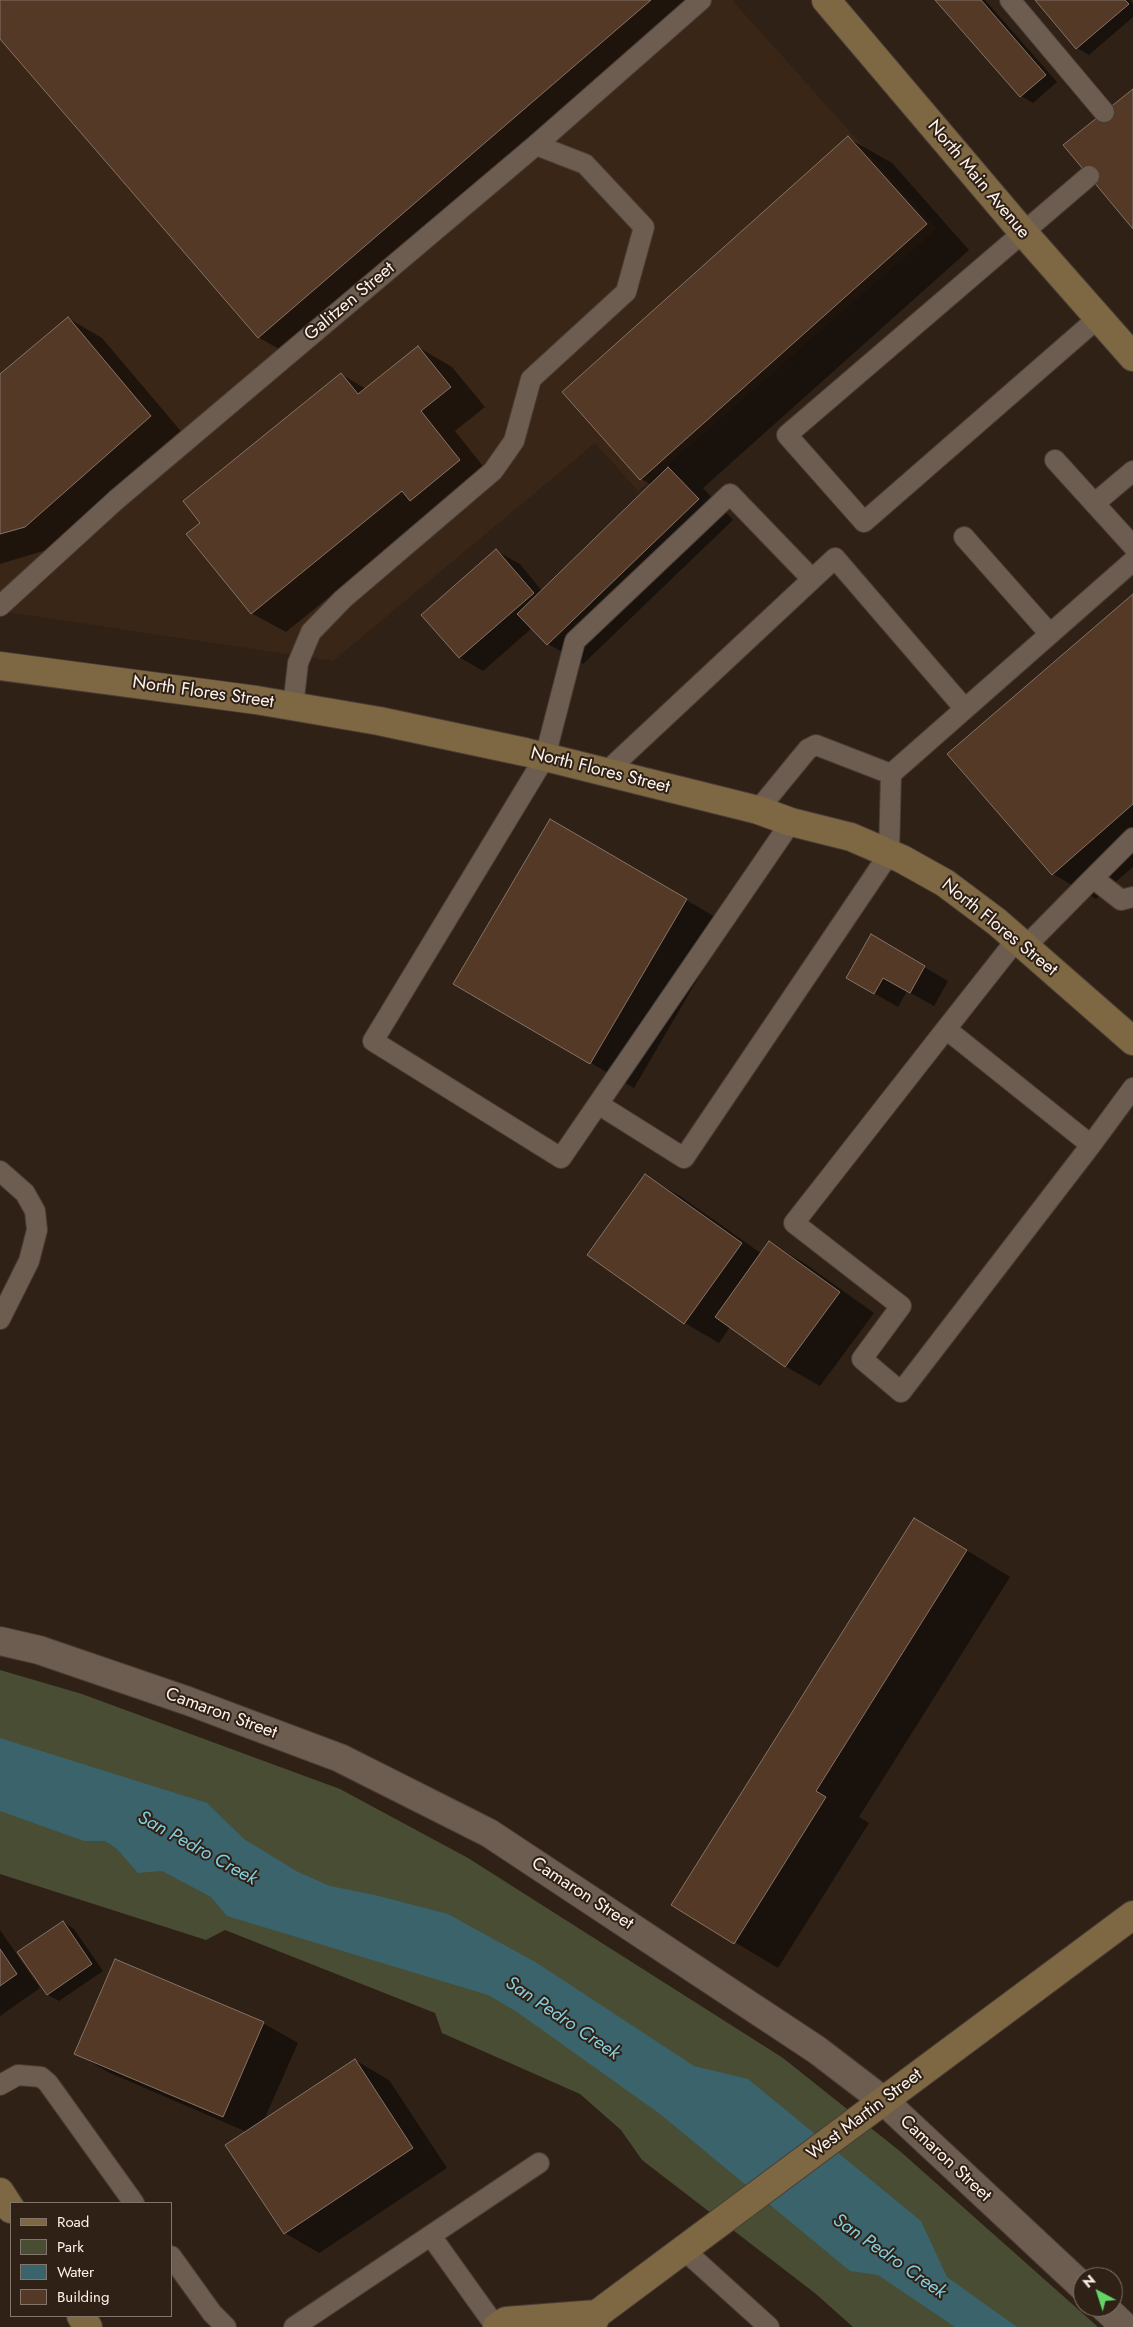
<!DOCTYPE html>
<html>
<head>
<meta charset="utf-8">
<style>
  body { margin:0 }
  #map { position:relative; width:1133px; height:2327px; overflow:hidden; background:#2f2116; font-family:Jost,sans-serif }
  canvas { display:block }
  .legend { position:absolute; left:10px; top:2202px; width:162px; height:115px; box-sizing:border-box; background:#2f2116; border:1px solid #81756c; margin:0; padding:6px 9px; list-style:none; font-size:15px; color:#fdf3ec }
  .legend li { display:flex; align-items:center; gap:10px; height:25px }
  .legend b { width:25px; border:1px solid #81756c }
  .north { position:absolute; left:1073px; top:2267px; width:50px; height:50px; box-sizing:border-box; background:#2f2116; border:1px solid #81756c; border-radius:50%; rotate:320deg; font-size:14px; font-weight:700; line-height:20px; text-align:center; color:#fdf3ec }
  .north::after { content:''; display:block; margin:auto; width:18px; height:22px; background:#63d468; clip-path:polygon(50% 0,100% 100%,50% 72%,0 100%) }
</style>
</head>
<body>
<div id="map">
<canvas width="1133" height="2327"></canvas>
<ul class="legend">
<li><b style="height:6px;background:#7e6743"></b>Road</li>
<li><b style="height:14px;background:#484d33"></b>Park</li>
<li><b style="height:14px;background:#3a636b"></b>Water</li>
<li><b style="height:14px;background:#533926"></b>Building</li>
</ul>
<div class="north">N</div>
</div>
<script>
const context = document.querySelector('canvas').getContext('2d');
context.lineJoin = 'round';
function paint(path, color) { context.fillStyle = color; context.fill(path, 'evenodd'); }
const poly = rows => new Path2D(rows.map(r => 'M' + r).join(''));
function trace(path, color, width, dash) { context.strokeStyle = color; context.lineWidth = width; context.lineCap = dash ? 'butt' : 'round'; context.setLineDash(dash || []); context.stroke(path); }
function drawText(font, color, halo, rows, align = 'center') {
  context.font = font + ' Jost,sans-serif'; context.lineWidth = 4; context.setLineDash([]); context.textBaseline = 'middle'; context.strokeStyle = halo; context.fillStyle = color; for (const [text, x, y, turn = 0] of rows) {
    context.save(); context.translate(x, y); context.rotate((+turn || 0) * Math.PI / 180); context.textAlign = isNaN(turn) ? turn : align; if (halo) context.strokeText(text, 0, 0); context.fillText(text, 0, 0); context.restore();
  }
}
const built = poly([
  [0,0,732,0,937,229,638,491,595,443,333,661,0,611]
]);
const green = poly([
  [0,1670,82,1694,340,1789,468,1858,783,2058,901,2152,1098,2327,853,2327,816,2294,642,2160,621,2130,580,2094,442,2033,435,2013,225,1930,206,1940,0,1874]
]);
const water = poly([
  [0,1738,207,1803,244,1839,298,1872,330,1886,375,1895,448,1914,537,1963,694,2066,748,2079,921,2221,947,2277,1017,2327,955,2327,878,2275,850,2271,660,2114,517,2012,488,1995,227,1916,211,1897,162,1871,138,1873,117,1849,105,1841,84,1841,0,1811]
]);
const shadow = poly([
  [0,0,694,0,293,357,258,337,0,37],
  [937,0,985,0,1057,82,1033,103,1021,96],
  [1036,0,1130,0,1133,4,1133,17,1089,55,1077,48],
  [848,138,892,163,969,250,703,488,733,520,583,664,548,644,532,628,483,671,459,657,496,551,520,564,542,591,652,485,641,479],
  [68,318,102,338,185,436,60,546,0,564,0,376],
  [418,347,452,367,485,407,455,431,494,480,433,513,286,632,251,613,202,523,341,374,366,389],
  [1133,595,1133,867,1096,899,1053,874],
  [594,846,729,925,634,1088,454,983],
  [871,936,948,981,934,1006,907,991,898,1007,848,978],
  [645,1176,680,1196,762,1254,770,1243,804,1263,874,1313,820,1386,785,1366,730,1327,719,1343,685,1323,589,1255],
  [958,1545,1010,1577,859,1817,869,1823,778,1968,673,1905],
  [63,1922,74,1929,103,1971,59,2001,48,1995],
  [0,1930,40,1988,0,2016],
  [116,1960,263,2023,298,2043,264,2120,355,2060,389,2080,447,2168,319,2253,285,2233,247,2132,110,2073,75,2053]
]);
const building = poly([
  [0,0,651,0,258,338,0,39,0,0],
  [935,0,981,0,1046,75,1020,97,935,0],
  [1035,0,1125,0,1129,4,1076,49,1035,0],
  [1133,89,1133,229,1063,145,1133,89],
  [848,136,927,224,640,480,562,392,848,136],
  [68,317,151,416,25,527,0,534,0,374,68,317],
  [418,346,451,387,421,411,460,460,410,501,402,491,251,614,186,534,200,523,183,501,341,373,358,394,418,346],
  [668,467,699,499,547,645,517,614,668,467],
  [496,549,534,593,459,658,421,615,496,549],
  [1133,594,1133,804,1052,875,947,754,1133,594],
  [550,819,687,899,590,1064,453,984,550,819],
  [871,934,925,966,910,993,883,978,874,994,846,978,871,934],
  [645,1174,742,1243,684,1324,587,1255,645,1174],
  [769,1241,840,1292,785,1367,715,1317,769,1241],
  [914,1518,967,1550,816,1791,826,1797,734,1944,671,1905,914,1518],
  [63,1921,92,1964,47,1995,17,1952,63,1921],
  [0,1949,17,1974,0,1986,0,1949],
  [115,1959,264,2022,223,2117,74,2054,115,1959],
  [355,2059,413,2148,284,2234,225,2145,355,2059]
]);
const service = poly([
  [1010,0,1104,112],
  [1089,176,787,435,864,522,1098,318],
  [1055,460,1133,546],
  [1095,503,1133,471],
  [964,537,1050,634],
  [0,606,116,500,536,145,701,0],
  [293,707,298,663,311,632,343,599,493,471,514,441,531,379,626,292,644,227,585,164,536,145],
  [605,773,835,558,965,709],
  [758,810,808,749,816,745,891,774],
  [791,822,561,1158,373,1041,545,757,575,641,730,494,812,579],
  [1093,878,1133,838],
  [1025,947,1093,878,1121,900,1133,897],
  [946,1029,1017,939],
  [598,1104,684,1158,889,854,891,774,1133,561],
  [1091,1145,946,1029,794,1223,901,1306,862,1359,901,1392,1091,1145,1133,1088],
  [0,1171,25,1193,35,1211,37,1230,29,1261,0,1319],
  [0,2085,18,2075,41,2077,48,2083,134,2203],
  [431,2236,496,2327],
  [683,2249,769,2327],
  [171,2256,212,2313,226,2327],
  [294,2327,539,2163]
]);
const minor = poly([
  [0,1641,39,1650,188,1701,340,1758,489,1833,817,2050,885,2102,1083,2287],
  [1104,2307,1125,2327]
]);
const secondary = poly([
  [826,0,1022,231,1133,357],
  [0,666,256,700,379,721,525,752,758,810,791,822,851,837,902,859,945,883,997,922,1133,1041],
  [0,2192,11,2209],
  [81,2316,88,2327],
  [497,2327,506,2321,597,2314],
  [591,2327,597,2314,1133,1915]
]);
const streetNames = [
  ["North Main Avenue",978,180,50],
  ["Galitzen Street",350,302,-40],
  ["North Flores Street",203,693,8],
  ["North Flores Street",600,771,14],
  ["North Flores Street",999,928,39],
  ["Camaron Street",221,1714,20],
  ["Camaron Street",582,1894,33],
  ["West Martin Street",865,2115,-37],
  ["Camaron Street",945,2159,43]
];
const waterNames = [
  ["San Pedro Creek",197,1849,29],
  ["San Pedro Creek",562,2019,34],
  ["San Pedro Creek",889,2257,35]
];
paint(built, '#3a2617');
paint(green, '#484d33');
paint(water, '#3a636b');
paint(shadow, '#0007');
paint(building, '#533926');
trace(building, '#857366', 1);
trace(service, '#4a3d36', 22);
trace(minor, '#4a3d36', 30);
trace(secondary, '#4a3d36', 30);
trace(service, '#6d5c50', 20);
trace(minor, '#6d5c50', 28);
trace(secondary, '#7e6743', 28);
drawText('18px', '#fdf3ec', '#2f2116', streetNames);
drawText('italic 19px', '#83cdde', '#2f2116', waterNames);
</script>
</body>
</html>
